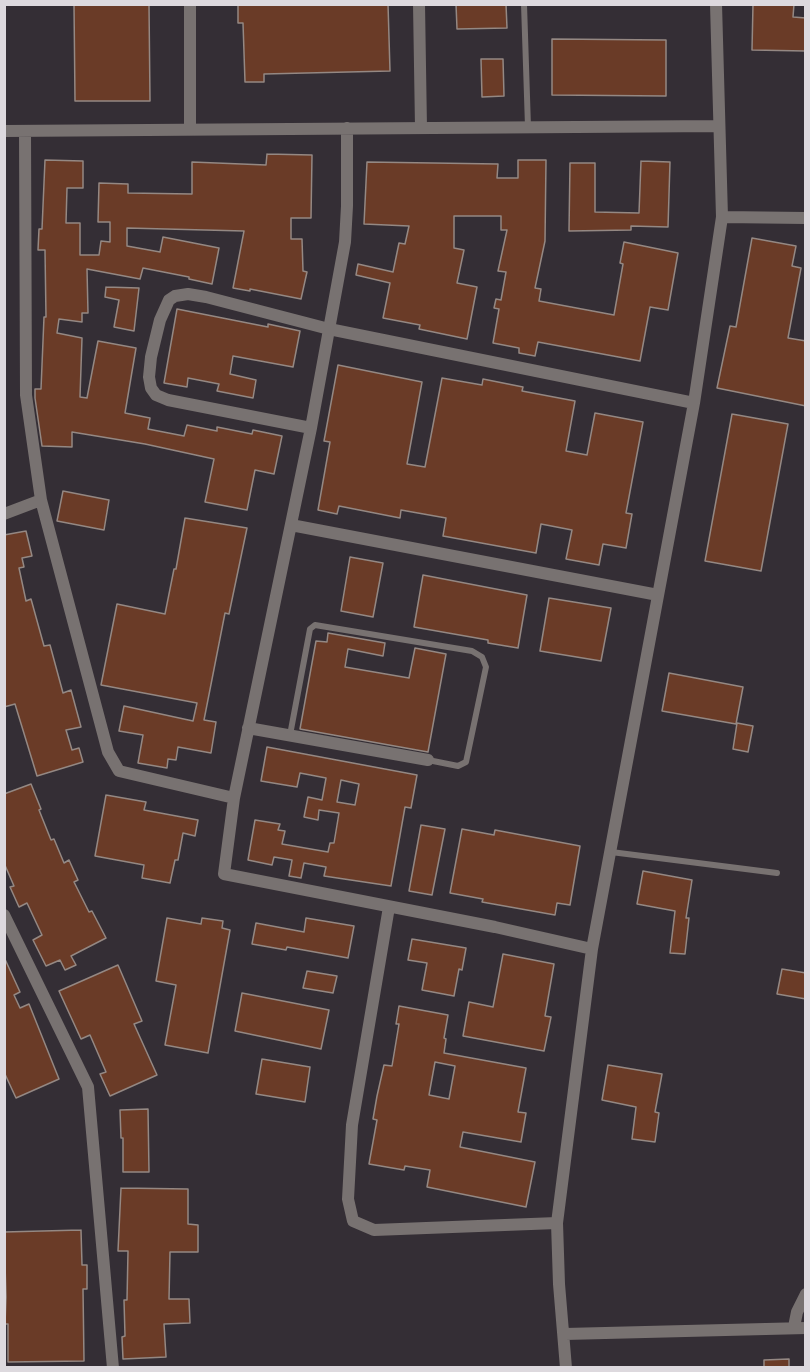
<!DOCTYPE html>
<html>
<head>
<meta charset="utf-8">
<style>
  body { margin:0 }
  #map { position:relative; width:810px; height:1372px; overflow:hidden; background:#342e35; font-family:"Varela Round",sans-serif }
  canvas { display:block }
  .frame { position:absolute; inset:0; border:6px solid #ddd9de; pointer-events:none }
</style>
</head>
<body>
<div id="map">
<canvas width="810" height="1372"></canvas>
<div class="frame"></div>
</div>
<script>
const context = document.querySelector('canvas').getContext('2d');
context.lineJoin = 'round';
function paint(path, color) { context.fillStyle = color; context.fill(path, 'evenodd'); }
const poly = rows => new Path2D(rows.map(r => 'M' + r).join(''));
function trace(path, color, width, dash) { context.strokeStyle = color; context.lineWidth = width; context.lineCap = dash ? 'butt' : 'round'; context.setLineDash(dash || []); context.stroke(path); }
const building = poly([
  [74,4,149,4,150,101,75,101,74,4],
  [238,4,388,4,390,71,264,74,264,82,245,82,243,23,238,23,238,4],
  [456,4,506,4,507,28,457,29,456,4],
  [753,4,794,4,793,17,806,18,806,51,752,50,753,4],
  [552,39,666,40,666,96,552,95,552,39],
  [481,59,503,59,504,96,482,97,481,59],
  [267,154,312,155,311,218,291,218,291,239,302,239,303,271,307,272,301,299,250,289,250,291,233,288,244,231,127,228,127,246,160,252,163,237,219,248,212,284,189,279,189,277,143,268,140,279,87,269,88,313,82,313,82,322,59,319,57,333,82,338,80,397,87,398,98,341,136,348,125,413,150,418,148,429,184,436,187,425,217,431,217,427,252,434,253,430,282,436,274,474,255,470,247,510,205,502,214,459,145,444,72,432,72,447,42,446,35,398,35,389,41,389,44,317,46,317,45,250,38,250,39,229,42,229,45,160,83,161,83,188,67,188,66,223,80,223,80,255,99,255,101,241,110,242,110,222,98,222,99,183,128,184,128,193,192,194,192,162,266,165,267,154],
  [518,160,546,160,545,241,535,288,541,289,539,301,614,315,623,264,620,263,624,242,678,253,668,310,650,307,640,361,538,342,535,356,519,353,519,348,493,343,499,309,494,308,496,299,501,300,506,272,498,271,507,230,501,230,501,216,454,216,454,248,464,250,457,283,477,287,467,339,419,329,420,325,383,318,390,283,356,275,358,264,393,272,399,243,405,244,409,226,364,224,367,162,498,164,497,178,518,178,518,160],
  [641,161,670,162,668,227,631,226,631,230,569,231,570,163,595,163,595,212,639,213,641,161],
  [752,238,796,246,792,266,801,268,788,338,806,341,806,406,717,388,730,326,736,327,752,238],
  [106,287,139,288,134,331,114,327,119,300,105,297,106,287],
  [177,309,268,327,268,324,300,331,293,367,233,356,230,374,256,380,253,398,217,391,219,384,188,378,187,387,164,383,177,309],
  [338,365,422,382,407,464,425,467,442,378,482,385,483,379,523,387,522,391,575,401,566,451,587,455,595,413,643,422,626,513,632,514,626,548,603,544,599,565,566,559,572,530,541,524,536,553,443,536,446,518,401,510,400,518,339,506,337,514,318,510,330,442,324,441,338,365],
  [732,414,788,424,761,571,705,561,732,414],
  [63,491,109,500,104,530,57,521,63,491],
  [185,518,247,528,229,614,225,613,204,720,216,722,211,753,178,747,176,760,168,759,167,768,138,763,143,735,119,731,124,706,193,721,197,703,101,685,117,604,165,614,174,569,176,569,185,518],
  [26,531,32,556,22,558,24,567,19,568,26,601,31,599,44,646,50,645,63,693,71,690,81,727,66,730,72,750,79,748,83,762,37,776,15,704,4,707,4,535,26,531],
  [350,557,383,563,373,617,341,611,350,557],
  [423,575,527,595,518,648,488,643,488,640,414,627,423,575],
  [549,598,611,608,601,661,540,651,549,598],
  [328,633,385,643,383,656,348,649,345,667,409,678,415,648,446,654,428,752,300,729,316,641,327,642,328,633],
  [669,673,743,687,736,724,662,711,669,673],
  [737,723,753,726,748,752,733,749,737,723],
  [267,747,417,775,411,808,405,807,391,886,324,876,326,867,304,863,301,878,289,876,292,860,274,857,272,865,248,860,255,820,280,824,278,830,285,831,282,844,328,852,330,843,334,843,339,813,319,810,318,820,304,817,308,797,322,800,326,778,300,773,297,787,261,781,267,747],
  [341,780,359,784,355,805,337,802,341,780],
  [31,784,41,809,39,810,51,840,54,839,64,863,69,860,78,880,74,882,89,912,92,911,106,938,71,956,76,965,65,970,60,960,46,966,33,940,42,935,27,903,19,907,10,887,14,886,4,863,4,794,31,784],
  [106,795,146,802,144,810,198,820,195,836,183,833,178,860,175,860,170,883,142,878,144,865,95,856,106,795],
  [421,825,445,829,432,895,409,891,421,825],
  [462,829,494,835,495,830,580,846,570,905,557,903,555,915,482,902,483,899,450,893,462,829],
  [643,871,692,880,686,918,689,918,685,954,670,953,675,911,637,904,643,871],
  [167,918,201,924,202,918,223,921,222,928,230,930,208,1053,165,1045,176,985,156,981,167,918],
  [306,918,354,926,348,958,287,947,286,950,252,944,256,923,304,932,306,918],
  [412,939,466,948,462,970,459,969,454,996,422,990,427,963,408,960,412,939],
  [503,954,554,964,545,1016,551,1017,544,1051,463,1036,469,1002,493,1007,503,954],
  [4,957,20,992,14,995,20,1008,29,1004,59,1079,16,1098,4,1072,4,957],
  [118,965,142,1021,134,1024,157,1075,110,1096,100,1074,106,1072,90,1035,81,1039,59,991,118,965],
  [782,969,806,973,806,999,777,994,782,969],
  [307,971,337,976,333,993,303,988,307,971],
  [242,993,329,1010,321,1049,235,1031,242,993],
  [399,1006,448,1015,444,1038,446,1039,444,1053,526,1068,518,1112,526,1113,521,1142,463,1132,460,1147,535,1162,526,1207,427,1187,430,1170,405,1166,404,1170,369,1164,377,1120,373,1119,377,1096,384,1065,392,1066,399,1024,396,1024,399,1006],
  [435,1062,455,1066,449,1099,429,1095,435,1062],
  [262,1059,310,1067,305,1102,256,1094,262,1059],
  [608,1065,662,1074,655,1112,659,1113,655,1142,632,1139,636,1107,602,1100,608,1065],
  [148,1109,149,1172,123,1172,123,1138,121,1138,120,1110,148,1109],
  [121,1188,188,1189,188,1224,198,1225,198,1252,170,1252,169,1299,189,1299,190,1323,164,1324,166,1357,123,1359,122,1337,125,1336,124,1300,127,1300,128,1251,118,1251,121,1188],
  [81,1230,82,1265,87,1265,87,1289,83,1289,84,1361,8,1362,8,1324,5,1324,6,1297,4,1232,81,1230],
  [789,1359,789,1368,764,1368,764,1360,789,1359]
]);
const lane = poly([
  [524,4,528,127],
  [290,735,310,629,315,625,472,651,482,657,486,667,466,762,458,766,428,760],
  [611,852,777,873]
]);
const street = poly([
  [419,4,421,128],
  [190,129,190,4],
  [4,131,719,126],
  [25,131,26,395,41,500],
  [722,217,806,218],
  [311,428,168,400,156,395,151,388,149,377,151,357,160,320,169,300,175,296,188,294,206,297,329,329,694,403],
  [4,514,41,500,108,752,119,771,234,798,224,874,495,927,592,949],
  [291,525,658,595],
  [248,728,428,760],
  [234,798,311,428,345,242,347,206,347,128],
  [389,907,352,1125,348,1199,353,1221,374,1230,557,1223],
  [4,915,88,1087,113,1368],
  [794,1327,797,1312,806,1294],
  [565,1334,806,1328],
  [566,1368,559,1284,557,1223,592,949,694,403,722,217,716,4]
]);
paint(building, '#6a3b27');
trace(building, '#948883', 1.5);
trace(lane, '#787271', 6);
trace(street, '#787271', 12);
</script>
</body>
</html>
